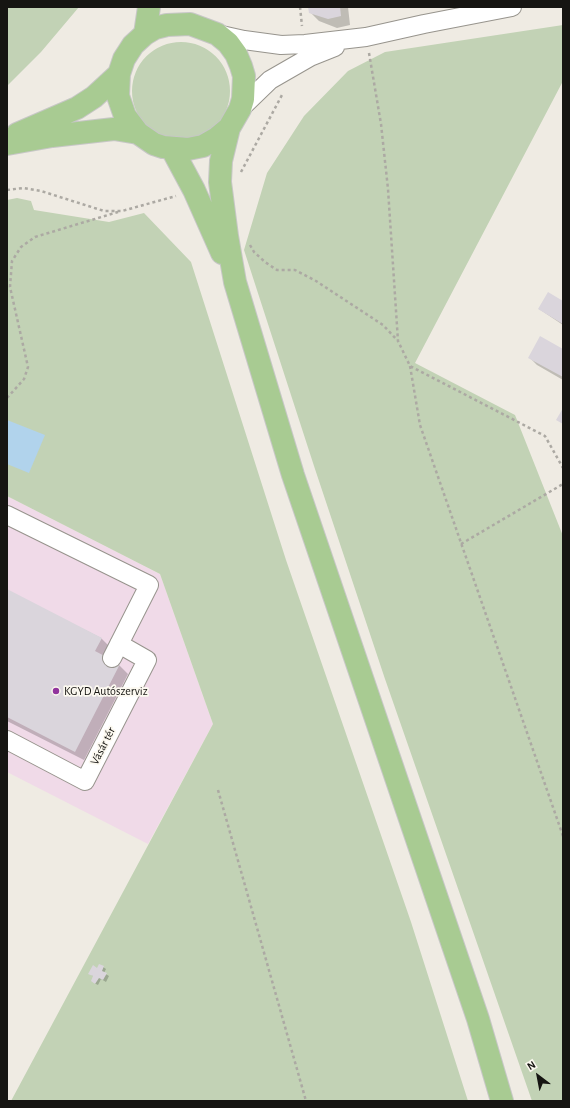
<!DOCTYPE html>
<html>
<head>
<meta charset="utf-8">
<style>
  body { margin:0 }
  #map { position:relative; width:570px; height:1108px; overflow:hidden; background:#efebe3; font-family:"Alegreya Sans",sans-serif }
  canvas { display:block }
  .frame { position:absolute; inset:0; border:8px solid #161512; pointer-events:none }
  .north { position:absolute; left:518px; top:1056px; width:40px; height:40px; -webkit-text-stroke:3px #fcf9f0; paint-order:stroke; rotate:328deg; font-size:11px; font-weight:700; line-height:16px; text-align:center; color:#161512 }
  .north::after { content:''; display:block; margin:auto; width:14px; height:18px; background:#161512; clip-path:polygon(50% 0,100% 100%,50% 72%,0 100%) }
</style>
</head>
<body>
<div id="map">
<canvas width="570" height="1108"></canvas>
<div class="frame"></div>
<div class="north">N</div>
</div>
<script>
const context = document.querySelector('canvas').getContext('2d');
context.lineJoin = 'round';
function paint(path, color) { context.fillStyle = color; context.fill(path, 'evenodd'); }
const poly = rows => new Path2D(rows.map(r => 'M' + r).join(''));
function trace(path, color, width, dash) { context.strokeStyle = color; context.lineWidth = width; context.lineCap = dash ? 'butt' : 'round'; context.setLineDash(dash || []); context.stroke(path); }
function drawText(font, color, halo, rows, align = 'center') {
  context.font = font + ' "Alegreya Sans",sans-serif'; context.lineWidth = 3.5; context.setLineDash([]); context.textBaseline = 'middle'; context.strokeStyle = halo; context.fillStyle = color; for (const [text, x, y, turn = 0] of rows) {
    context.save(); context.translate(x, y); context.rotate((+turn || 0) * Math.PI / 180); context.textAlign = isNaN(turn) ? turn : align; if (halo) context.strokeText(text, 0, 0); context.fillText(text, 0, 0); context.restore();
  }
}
const commercial = poly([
  [7,496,160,574,213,724,148,844,7,772]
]);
const green = poly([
  [7,7,79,7,41,52,7,86],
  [563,25,563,81,415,363,515,415,563,536,563,1101,532,1101,385,679,314,466,244,250,267,173,304,116,348,71,385,52],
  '132 91a49 49 0 1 1 98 0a49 49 0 1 1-98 0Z',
  [17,198,31,201,34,210,109,222,144,213,191,262,286,560,411,922,468,1101,11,1101,213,724,160,574,7,496,7,200]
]);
const water = poly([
  [7,420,45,435,29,473,7,464]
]);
const shadow = poly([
  [309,7,348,7,350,25,337,28,319,21,310,12],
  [563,302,563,325,539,309],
  [563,350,563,380,537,365,530,358],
  [7,591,101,638,110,647,119,665,128,674,84,760,7,721],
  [100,965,106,969,104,973,109,976,106,982,101,979,98,985,94,983,94,977,89,973,98,969]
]);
const building = poly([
  [308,7,340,7,341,16,328,19,309,13],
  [548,292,563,301,563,324,538,309],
  [540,336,563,349,563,377,528,358],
  [563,408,563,424,556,420],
  [7,589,102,638,95,651,120,664,75,752,7,717],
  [99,964,104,966,102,971,107,973,103,980,99,978,95,984,91,981,93,976,88,974,93,965,97,968]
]);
const path = poly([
  [300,7,302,26],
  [369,53,381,124,388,189,398,341,410,366,545,436,563,468],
  [241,172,282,95],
  [7,190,23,188,41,191,104,211,122,211,176,196],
  [250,245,254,252,265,262,277,270,295,270,316,281,383,325,398,341],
  [410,366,420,425,563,836],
  [7,398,24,379,28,367,10,287,12,261,21,247,35,237,118,212],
  [461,544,563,484],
  [218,790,306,1101]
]);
const minor = poly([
  [217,34,244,40,281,45,305,44,366,37,424,24,512,7],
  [240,109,270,80,310,57,335,47],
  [7,515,149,585,112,658],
  [7,740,85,781,147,660,119,644]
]);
const major = poly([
  [145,34,149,7],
  [229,128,217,138,203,146,188,149,163,147,154,144,138,133,125,116,118,96,119,74,124,59,133,45,145,34,155,28,167,25,190,24,217,34,228,43,236,54,241,66,244,76,243,99,240,109,229,128,221,161,220,182,227,236,235,282,293,475,478,1019,502,1101],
  [17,134,77,108,94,97,119,74],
  [7,144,52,136,114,129,138,133],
  [172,149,194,190,222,253]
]);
const markers = [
  [56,691,4,"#91349d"]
];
const poiNames = [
  ["KGYD Autószerviz",64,691]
];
const streetNames = [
  ["Vásár tér",103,746,-63]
];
paint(commercial, '#f0dae8');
paint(green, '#c2d2b5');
paint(water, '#b1d3ec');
paint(shadow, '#0003');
paint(building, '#dad5dc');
trace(minor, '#97948d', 20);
trace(major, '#c7c7c6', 24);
trace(path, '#aca9a3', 2.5, [3, 3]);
trace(minor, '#fff', 18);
trace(major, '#a8cb92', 22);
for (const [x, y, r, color] of markers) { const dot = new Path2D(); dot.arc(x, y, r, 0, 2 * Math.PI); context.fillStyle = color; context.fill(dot); trace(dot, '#fcf9f0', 1.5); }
drawText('12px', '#161512', '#fcf9f0', poiNames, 'left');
drawText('12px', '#161512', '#fcf9f0', streetNames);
</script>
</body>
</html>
